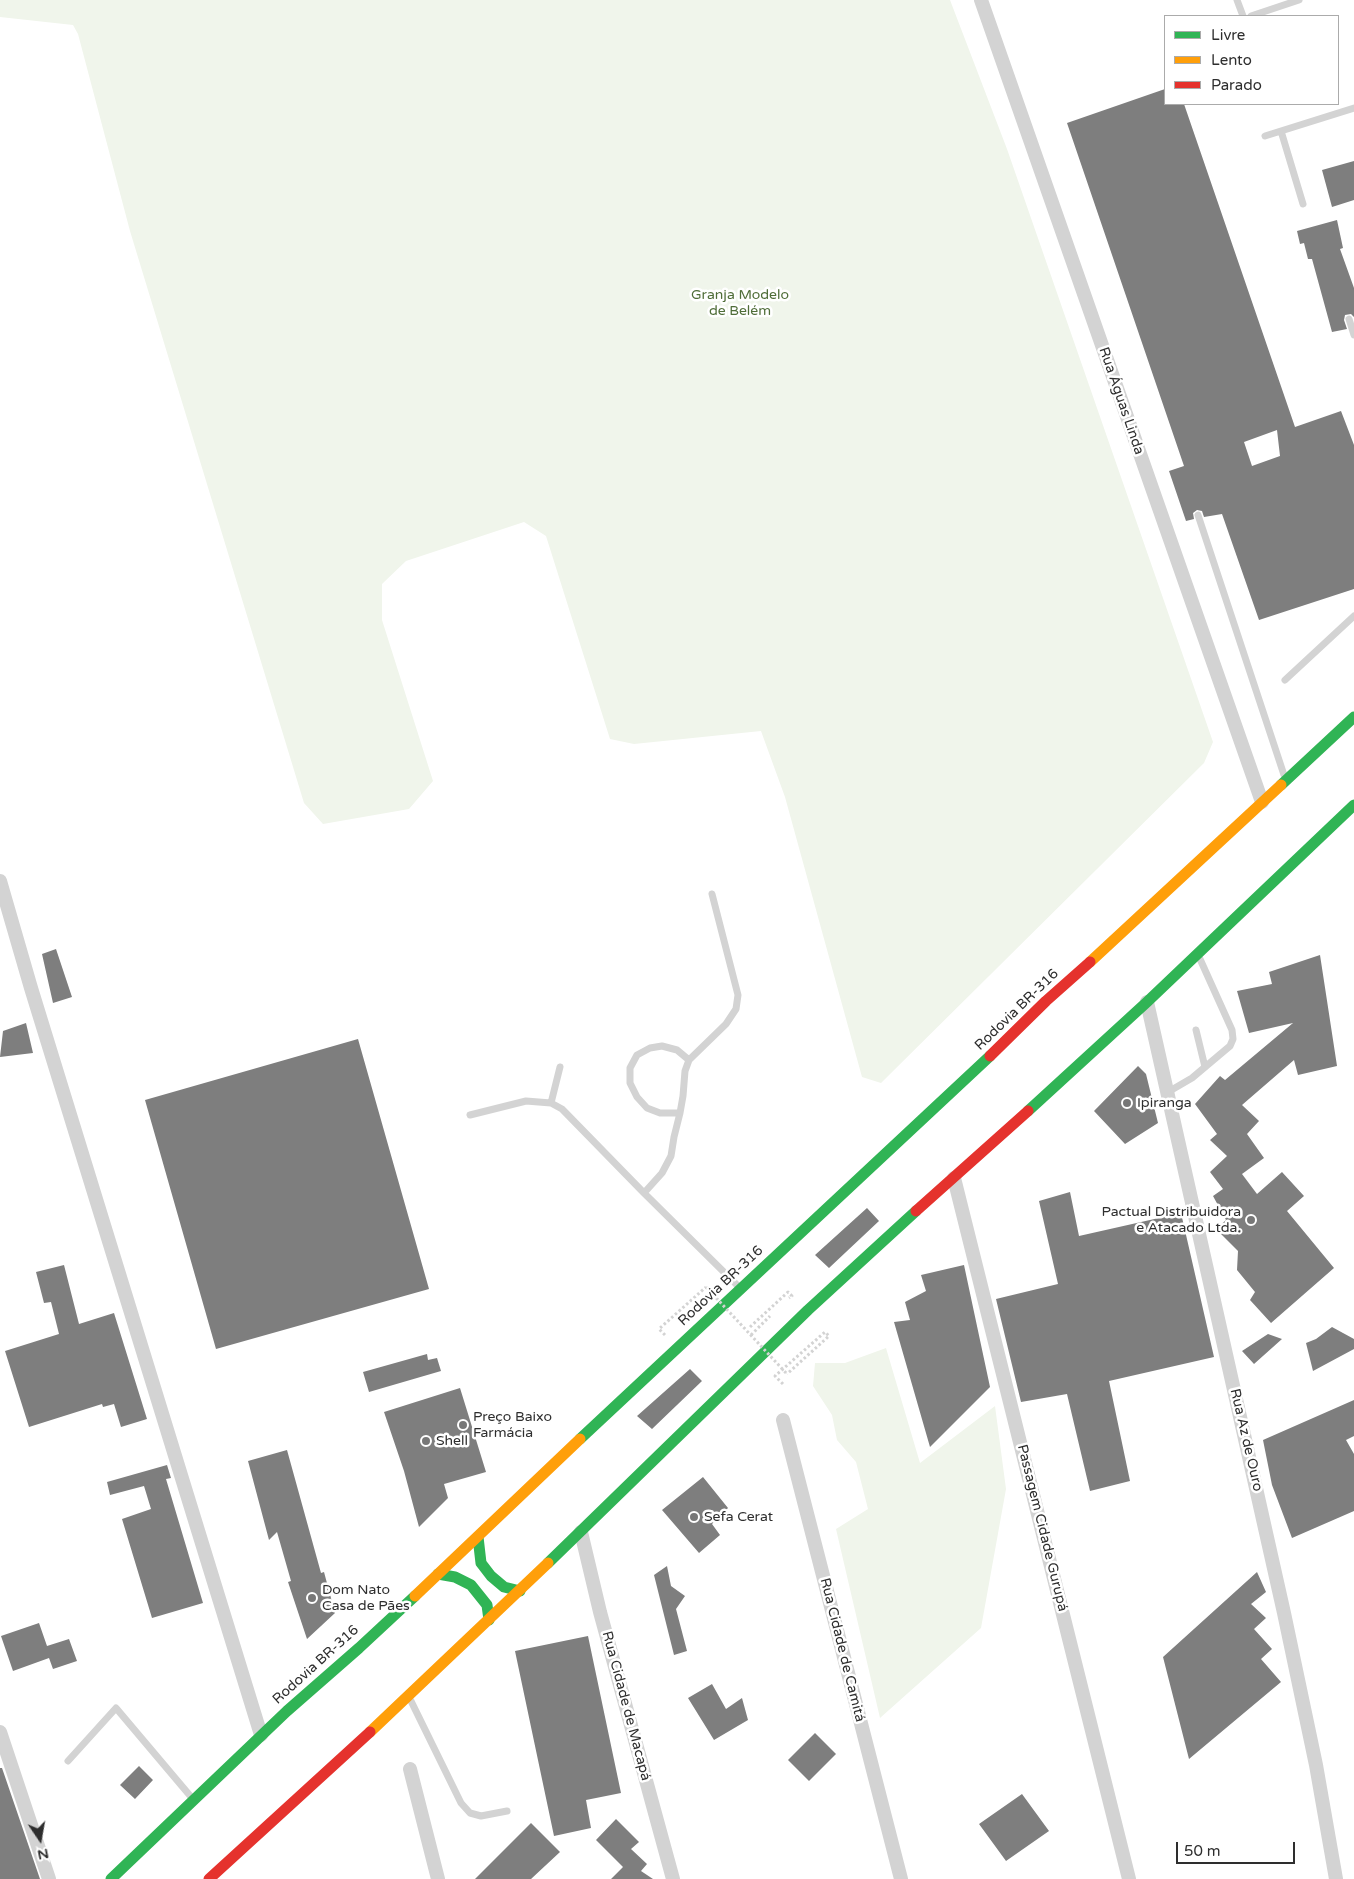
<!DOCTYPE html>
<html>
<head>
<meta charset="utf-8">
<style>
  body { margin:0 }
  #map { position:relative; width:1354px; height:1879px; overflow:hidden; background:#fff; font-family:"Varela Round",sans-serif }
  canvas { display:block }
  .legend { position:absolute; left:1164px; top:15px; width:175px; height:90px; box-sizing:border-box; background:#fff; border:1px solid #ababab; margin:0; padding:6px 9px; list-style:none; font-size:15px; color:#2e2e2e }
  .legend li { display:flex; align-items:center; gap:10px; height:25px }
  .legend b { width:25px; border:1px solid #ababab }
  .north { position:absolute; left:15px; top:1814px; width:50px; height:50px; -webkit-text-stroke:4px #fff; paint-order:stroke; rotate:168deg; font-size:14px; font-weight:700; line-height:20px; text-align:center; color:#2e2e2e }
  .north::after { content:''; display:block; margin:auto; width:18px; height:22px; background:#2e2e2e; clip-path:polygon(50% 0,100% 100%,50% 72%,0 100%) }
  .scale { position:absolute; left:1176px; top:1842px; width:119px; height:22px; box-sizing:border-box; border:2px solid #2e2e2e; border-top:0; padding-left:6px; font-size:15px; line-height:18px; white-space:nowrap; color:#2e2e2e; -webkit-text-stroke:4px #fff; paint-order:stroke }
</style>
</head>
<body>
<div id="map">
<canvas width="1354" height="1879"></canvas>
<ul class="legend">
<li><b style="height:6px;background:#30b455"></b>Livre</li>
<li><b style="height:6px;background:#ff9f0a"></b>Lento</li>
<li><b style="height:6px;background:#e5322d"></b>Parado</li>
</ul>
<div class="north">N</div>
<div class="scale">50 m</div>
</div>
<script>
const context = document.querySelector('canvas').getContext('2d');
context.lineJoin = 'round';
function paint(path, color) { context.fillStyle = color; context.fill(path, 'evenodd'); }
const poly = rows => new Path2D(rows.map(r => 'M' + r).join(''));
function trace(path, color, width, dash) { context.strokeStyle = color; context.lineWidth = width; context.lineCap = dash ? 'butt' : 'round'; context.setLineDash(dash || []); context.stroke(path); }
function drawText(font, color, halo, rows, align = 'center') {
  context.font = font + ' "Varela Round",sans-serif'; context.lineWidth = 5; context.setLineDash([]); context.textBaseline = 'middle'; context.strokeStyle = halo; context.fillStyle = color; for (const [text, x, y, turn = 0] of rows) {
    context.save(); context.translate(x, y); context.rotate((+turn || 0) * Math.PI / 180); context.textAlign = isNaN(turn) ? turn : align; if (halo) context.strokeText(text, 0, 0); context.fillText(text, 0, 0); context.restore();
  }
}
const green = poly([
  [0,0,950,0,1007,149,1213,742,1204,763,881,1083,862,1077,785,797,761,731,634,744,610,739,546,536,524,522,406,561,382,584,382,620,433,781,409,809,323,824,304,803,130,231,78,34,73,25,0,17],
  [886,1348,920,1463,995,1406,1006,1489,981,1628,880,1718,836,1529,868,1509,856,1462,837,1440,832,1415,813,1386,815,1363,845,1363]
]);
const building = poly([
  [1165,89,1165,104,1184,104,1295,427,1341,411,1354,445,1354,589,1259,620,1222,514,1204,517,1202,511,1197,510,1193,513,1194,519,1186,521,1169,471,1184,466,1067,123],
  [1277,430,1280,456,1252,466,1244,442],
  [1354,161,1354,200,1332,207,1322,170],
  [1337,220,1343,248,1340,249,1354,288,1354,317,1351,314,1345,315,1344,320,1347,329,1332,332,1312,259,1308,259,1304,243,1300,244,1297,231],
  [56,949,72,997,53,1003,42,954],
  [1320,955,1337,1066,1298,1075,1294,1060,1242,1105,1259,1121,1247,1134,1264,1158,1242,1174,1257,1194,1282,1172,1304,1196,1287,1211,1334,1268,1271,1323,1250,1300,1255,1292,1237,1270,1238,1251,1216,1229,1226,1220,1213,1196,1223,1189,1210,1172,1227,1156,1210,1140,1217,1134,1195,1104,1220,1076,1225,1080,1293,1023,1249,1033,1237,991,1272,984,1269,972],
  [26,1023,33,1053,0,1057,3,1031],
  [358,1039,429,1289,216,1349,145,1100],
  [1138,1066,1146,1074,1158,1123,1125,1144,1094,1111],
  [1070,1192,1079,1236,1181,1213,1214,1357,1109,1381,1130,1481,1090,1491,1067,1394,1021,1402,996,1299,1058,1284,1039,1201],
  [867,1208,879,1221,829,1268,815,1255],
  [64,1265,79,1324,114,1313,147,1419,121,1427,114,1404,103,1407,102,1404,29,1427,5,1351,59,1334,51,1302,44,1303,36,1272],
  [964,1265,990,1387,930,1447,894,1322,910,1320,905,1302,926,1291,921,1275],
  [1332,1327,1354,1339,1354,1349,1313,1371,1306,1343,1316,1339],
  [1268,1334,1282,1339,1254,1364,1242,1351],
  [427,1354,428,1360,437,1358,441,1371,369,1392,363,1372],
  [690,1369,702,1381,652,1429,637,1416],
  [460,1388,486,1472,444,1484,448,1498,419,1527,404,1471,384,1412],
  [1354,1400,1354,1436,1346,1440,1354,1454,1354,1511,1292,1538,1272,1485,1263,1440],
  [287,1450,321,1573,324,1572,335,1613,307,1639,288,1582,291,1581,277,1532,269,1540,248,1461],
  [167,1465,171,1478,166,1479,203,1603,152,1618,122,1519,151,1509,144,1486,110,1495,107,1482],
  [703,1477,728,1508,712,1524,720,1535,699,1553,662,1510],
  [667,1566,671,1586,685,1596,676,1609,687,1651,674,1655,654,1575],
  [1257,1572,1266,1592,1251,1604,1266,1618,1254,1629,1272,1649,1261,1659,1281,1682,1189,1759,1163,1657],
  [39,1623,47,1646,69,1639,77,1661,53,1669,49,1658,13,1671,1,1636],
  [588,1636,621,1793,586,1800,591,1828,554,1836,515,1651],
  [712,1684,726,1709,742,1698,748,1720,714,1740,688,1698],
  [815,1733,836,1754,809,1781,788,1760],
  [139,1766,153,1780,135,1799,120,1785],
  [0,1768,2,1768,40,1879,0,1879],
  [1022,1794,1049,1831,1006,1861,979,1824],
  [616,1819,639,1842,631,1849,647,1864,641,1871,653,1879,611,1879,623,1867,596,1840],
  [531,1823,560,1852,531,1879,475,1879]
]);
const path = poly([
  [750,1327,788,1292,792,1296,789,1298],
  [665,1335,659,1329,706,1287],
  [751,1335,770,1316],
  [783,1384,775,1376,825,1332,829,1336,787,1374]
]);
const lane = poly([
  [1237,0,1243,16],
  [1251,16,1299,0],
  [1281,131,1303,204],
  [1265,136,1354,108],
  [1349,319,1354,335],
  [1198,515,1284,775],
  [1285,680,1354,616],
  [1196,1030,1205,1067],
  [689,1060,726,1024,736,1009,738,995,712,894],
  [1168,1092,1192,1078,1230,1046,1233,1039,1232,1030,1200,959],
  [551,1103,560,1067],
  [470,1115,526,1101,551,1103,562,1109,644,1193,662,1173,671,1156,674,1137,680,1113,683,1096,685,1071,689,1060,677,1050,662,1046,650,1048,637,1055,630,1068,630,1083,637,1097,647,1108,660,1113,680,1113],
  [644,1193,737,1285],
  [411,1701,461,1803,470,1813,481,1816,507,1811],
  [68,1761,116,1708,192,1798]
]);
const street = poly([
  [981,0,1262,802],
  [0,881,31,988,261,1735],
  [1147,1002,1284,1613,1316,1765,1336,1879],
  [954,1178,1129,1879],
  [783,1420,901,1879],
  [581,1532,600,1612,673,1879],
  [0,1732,49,1879],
  [410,1769,438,1879]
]);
const fast = poly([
  [1281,785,1354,717],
  [1028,1111,1147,1002,1354,805],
  [580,1439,990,1056],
  [478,1537,481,1563,491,1576,504,1587,520,1591],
  [548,1563,808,1310,916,1211],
  [438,1574,455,1577,471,1585,487,1605,489,1620],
  [111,1879,287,1711,359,1648,415,1596]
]);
const slow = poly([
  [1090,962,1281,785],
  [415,1596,580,1439],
  [370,1732,548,1563]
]);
const jam = poly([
  [990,1056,1046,1001,1090,962],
  [916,1211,1028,1111],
  [209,1879,370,1732]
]);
const pathBridge = poly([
  [706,1287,787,1374]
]);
const markers = [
  [1127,1103,5,"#777"],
  [1251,1220,5,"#777"],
  [463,1425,5,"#777"],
  [426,1441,5,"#777"],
  [694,1517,5,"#777"],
  [312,1598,5,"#777"]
];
const parkNames = [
  ["Granja Modelo",740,295],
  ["de Belém",740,311]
];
const streetNames = [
  ["Rua Águas Linda",1121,401,71],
  ["Rodovia BR-316",1017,1010,-44],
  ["Rodovia BR-316",721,1286,-43],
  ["Rua Az de Ouro",1246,1440,77],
  ["Passagem Cidade Gurupá",1042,1528,76],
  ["Rua Cidade de Camitá",842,1650,76],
  ["Rodovia BR-316",316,1665,-42],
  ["Rua Cidade de Macapá",626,1706,75]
];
const poiNames = [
  ["Ipiranga",1137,1103],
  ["Pactual Distribuidora",1241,1212,"right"],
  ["e Atacado Ltda.",1241,1228,"right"],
  ["Preço Baixo",473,1417],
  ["Farmácia",473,1433],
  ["Shell",436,1441],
  ["Sefa Cerat",704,1517],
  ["Dom Nato",322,1590],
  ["Casa de Pães",322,1606]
];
paint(green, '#f0f5eb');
paint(building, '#7e7e7e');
trace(path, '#d3d3d3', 3, [2.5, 2.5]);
trace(lane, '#d3d3d3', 7);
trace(street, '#d3d3d3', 14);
trace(fast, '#30b455', 11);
trace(slow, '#ff9f0a', 11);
trace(jam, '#e5322d', 11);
trace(pathBridge, '#d3d3d3', 3, [2.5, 2.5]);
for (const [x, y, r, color] of markers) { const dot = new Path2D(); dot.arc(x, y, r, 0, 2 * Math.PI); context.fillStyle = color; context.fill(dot); trace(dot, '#fff', 2); }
drawText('14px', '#4f6d38', '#fff', parkNames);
drawText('14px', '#2e2e2e', '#fff', streetNames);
drawText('14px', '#2e2e2e', '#fff', poiNames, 'left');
</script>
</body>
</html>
